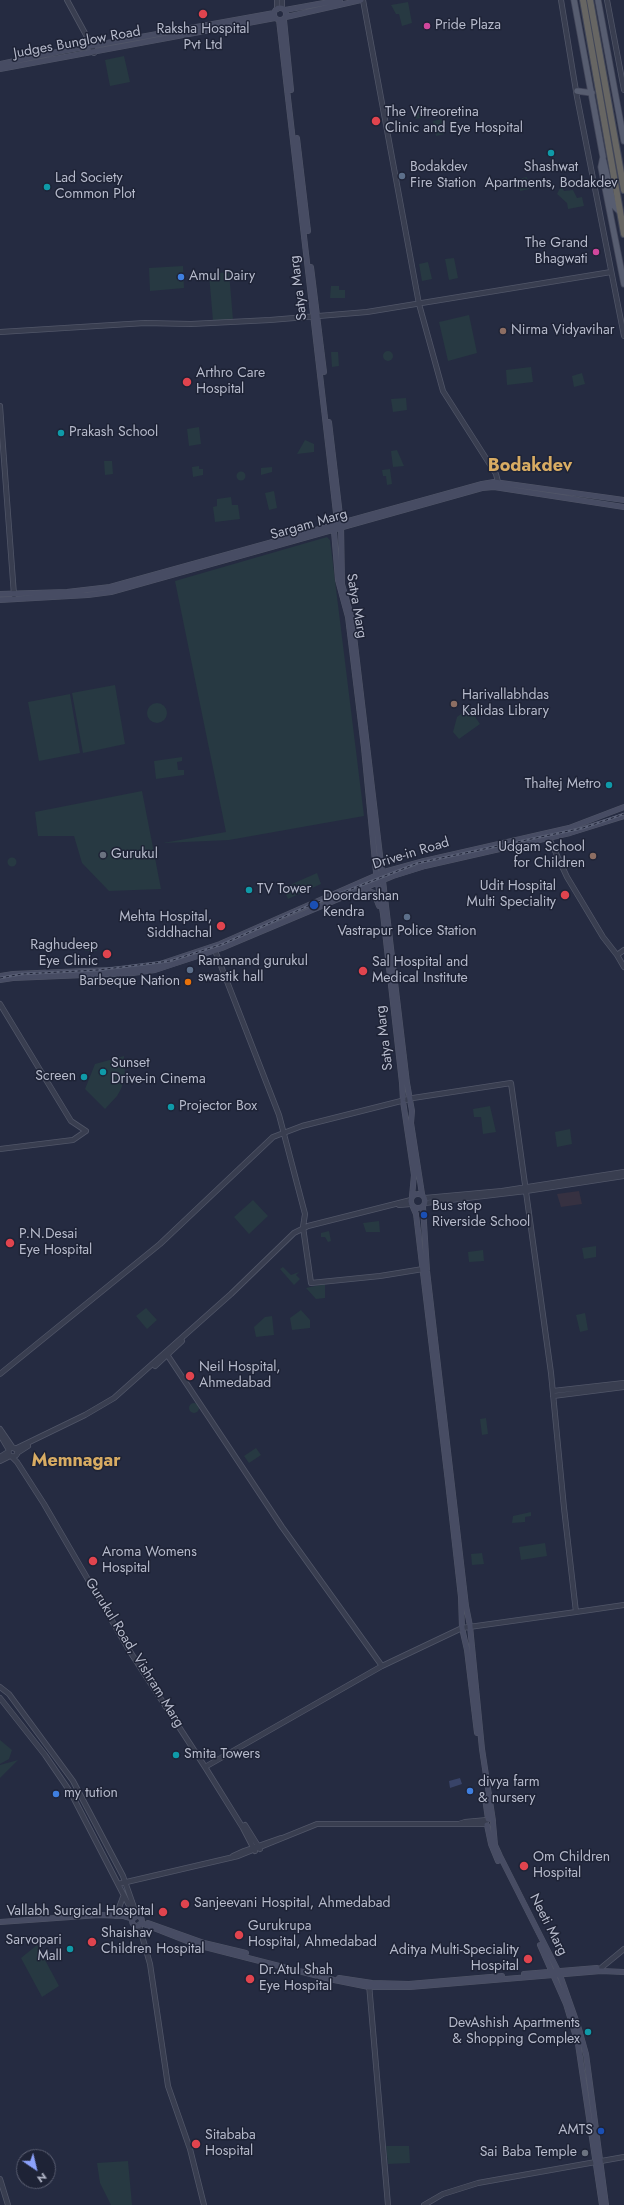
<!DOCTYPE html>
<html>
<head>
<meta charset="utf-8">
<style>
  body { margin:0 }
  #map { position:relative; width:624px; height:2205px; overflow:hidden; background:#252b41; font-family:Jost,sans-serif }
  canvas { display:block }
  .north { position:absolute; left:16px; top:2149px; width:40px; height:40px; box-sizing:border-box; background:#1e2336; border:1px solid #5b5f72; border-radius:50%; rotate:145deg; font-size:11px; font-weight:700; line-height:16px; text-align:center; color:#b6bacb }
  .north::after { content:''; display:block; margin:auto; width:14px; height:18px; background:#8ba1fa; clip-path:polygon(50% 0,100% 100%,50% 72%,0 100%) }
</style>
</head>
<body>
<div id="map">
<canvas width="624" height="2205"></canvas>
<div class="north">N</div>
</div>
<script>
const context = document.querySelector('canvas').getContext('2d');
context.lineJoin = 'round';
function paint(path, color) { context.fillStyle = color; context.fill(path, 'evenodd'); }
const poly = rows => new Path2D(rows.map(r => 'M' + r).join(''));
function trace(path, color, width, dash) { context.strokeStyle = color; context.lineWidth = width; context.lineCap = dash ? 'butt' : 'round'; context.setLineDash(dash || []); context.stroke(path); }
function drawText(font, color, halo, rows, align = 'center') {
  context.font = font + ' Jost,sans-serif'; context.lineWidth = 3; context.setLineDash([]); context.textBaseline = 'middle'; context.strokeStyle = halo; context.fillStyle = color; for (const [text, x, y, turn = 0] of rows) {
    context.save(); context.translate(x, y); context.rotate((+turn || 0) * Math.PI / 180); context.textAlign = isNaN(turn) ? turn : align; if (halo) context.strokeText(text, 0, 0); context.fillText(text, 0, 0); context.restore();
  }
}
const medical = poly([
  [579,1191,582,1204,561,1207,557,1194],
  [93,1936,98,1946,92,1949,87,1939]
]);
const green = poly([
  [408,2,412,23,402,26,399,14,396,14,391,5],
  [124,56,130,82,110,86,105,60],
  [425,112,426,117,415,119,414,113],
  [442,119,444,134,436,136,433,121],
  [527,177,529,189,520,191,518,179],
  [561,186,564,191,573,190,577,198,582,197,584,206,568,209,567,203,557,194],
  [454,258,458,278,449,280,445,259],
  [428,262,432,279,422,281,419,264],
  [183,266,184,288,150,291,149,268],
  [229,272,233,320,213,321,209,274],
  [331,286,339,286,339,290,345,290,345,298,330,298],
  [469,315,477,353,448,361,439,322],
  '383 356a5 5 0 1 1 10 0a5 5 0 1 1-10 0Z',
  [331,352,338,352,339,366,332,367],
  [531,367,533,382,507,385,506,370],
  [582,373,585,384,574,387,572,376],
  [406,398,407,410,393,412,391,399],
  [199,427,201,444,189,446,187,429],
  [305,440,314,444,314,452,297,454],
  [397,450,404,466,393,467,391,451],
  [104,461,112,461,113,474,105,475],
  [199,466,199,469,203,469,203,475,193,477,192,467],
  [272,467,272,472,261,475,261,468],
  [390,469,392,484,387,485,386,476,383,476,382,470],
  '236.5 476a4.5 4.5 0 1 1 9 0a4.5 4.5 0 1 1-9 0Z',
  [274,491,277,508,269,510,265,493],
  [231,497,232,505,238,505,240,519,215,522,213,507,217,506,217,499],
  [327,537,330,540,364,816,229,840,163,843,226,832,175,581],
  [115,685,125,744,83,753,72,693],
  [70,694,80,753,39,761,28,702],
  '147 713a10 10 0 1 1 20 0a10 10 0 1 1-20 0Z',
  [469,708,480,724,459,739,453,732,457,717],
  [182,757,182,761,177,762,178,770,184,770,184,775,156,779,154,761],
  [142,791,161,889,109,891,82,863,74,836,38,836,35,812],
  '7.5 862a4.5 4.5 0 1 1 9 0a4.5 4.5 0 1 1-9 0Z',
  [317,873,321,884,288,899,283,888],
  [96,945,97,951,85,951,85,946],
  [124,1056,125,1077,121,1089,117,1096,105,1109,85,1089,95,1064],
  [490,1106,496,1132,483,1134,481,1117,474,1117,473,1109],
  [570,1129,572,1144,557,1147,555,1132],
  [253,1200,268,1216,249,1234,234,1217],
  [379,1221,380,1232,366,1232,363,1223],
  [329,1231,331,1241,328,1242,325,1237,321,1237,321,1233],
  [596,1246,596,1257,584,1259,582,1248],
  [483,1250,484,1261,469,1262,468,1252],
  [283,1267,291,1275,299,1272,296,1275,300,1279,294,1285,280,1269],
  [325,1284,325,1298,316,1299,306,1288],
  [146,1308,157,1320,147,1329,136,1316],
  [301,1310,310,1320,310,1328,292,1330,290,1318],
  [585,1313,588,1330,580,1332,576,1315],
  [272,1316,274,1335,256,1337,254,1327,265,1317],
  '189 1408a5 5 0 1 1 10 0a5 5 0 1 1-10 0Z',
  [486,1418,488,1434,482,1435,480,1419],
  [256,1448,261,1455,249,1463,244,1456],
  [531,1512,531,1516,525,1517,525,1522,512,1523,513,1516],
  [545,1543,547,1556,521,1560,519,1547],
  [482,1553,484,1564,472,1565,471,1554],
  [0,1740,12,1750,9,1759,0,1764],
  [18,1760,0,1778,0,1765],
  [37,1945,59,1986,42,1997,21,1958],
  [386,2146,409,2146,410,2163,388,2164],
  [128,2161,132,2205,111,2205,100,2183,97,2163]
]);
const water = poly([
  [460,1778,462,1784,450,1788,449,1781]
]);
const tertiary = poly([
  [67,0,92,46,94,53],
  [277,0,277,9],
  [282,0,282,8],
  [363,0,419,304,443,391,496,474,499,486],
  [561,0,577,97,624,336],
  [607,0,624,90],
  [0,332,145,323,191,324,270,320,367,312,611,272],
  [0,406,14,595],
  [548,836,567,877,603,937,617,955],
  [214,948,279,1115,305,1214,303,1227,311,1283,380,1276,423,1269],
  [624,950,617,955,624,967],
  [0,1004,71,1121,86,1131,73,1140,0,1149],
  [425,1198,502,1191,624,1172],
  [425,1203,526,1191,624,1176],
  [399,1205,411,1204],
  [166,1353,282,1527,382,1666],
  [155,1366,182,1341],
  [0,1374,160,1244,273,1137,302,1126,413,1098,511,1083,551,1373,564,1508,576,1612,462,1628,382,1666,205,1767],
  [553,1391,624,1383],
  [553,1396,624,1387],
  [0,1429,13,1448],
  [0,1435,9,1450],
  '8.5 1452a4.5 4.5 0 1 1 9 0a4.5 4.5 0 1 1-9 0Z',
  [15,1449,85,1415,114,1398,231,1294,294,1233,308,1226,411,1200],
  [17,1453,28,1446],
  [11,1456,17,1462,44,1504,129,1650,205,1767,243,1828,255,1851],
  [0,1457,8,1452],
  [0,1461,10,1456],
  [576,1612,624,1605],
  [0,1687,9,1694,73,1781,123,1876,137,1916],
  [0,1698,45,1755,71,1793,135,1917],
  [459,1824,465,1822,487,1820],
  [245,1825,260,1849],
  [233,1856,244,1851,281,1838],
  [118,1884,238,1856,317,1824,486,1824],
  [116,1916,123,1897],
  [139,1925,150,1964,168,2086,190,2149,204,2205],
  [601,1971,601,1968,624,1949],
  [369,1984,388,2205],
  [0,2179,8,2205],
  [424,2205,443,2194,478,2183,624,2157]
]);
const secondary = poly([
  '274 14a6 6 0 1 1 12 0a6 6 0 1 1-12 0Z',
  [285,10,340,0],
  [286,17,361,0],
  [279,20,336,513,334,531,338,580,348,617,364,748,376,872,383,914,402,1083,403,1101,414,1175,412,1196],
  [284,20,291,90],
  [0,64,57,52,274,13],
  [0,69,275,18],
  [297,138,308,231],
  [311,267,324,372],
  [329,422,341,524,342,584,352,619,407,1083,412,1111,411,1123,422,1194],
  [0,594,67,592,110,587,482,484,494,482,624,500],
  [0,600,88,595,111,592,482,488,494,487,624,507],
  [362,888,374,893,379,906],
  [0,976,13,974,133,969,154,966,220,944,384,872,424,861,569,828,624,807],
  [0,980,13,978,133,973,155,970,222,948,393,876,425,866,570,833,624,816],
  '411 1201a7 7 0 1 1 14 0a7 7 0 1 1-14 0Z',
  [413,1207,416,1214,448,1482,461,1597,462,1628,467,1650,477,1733],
  [423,1207,427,1271,466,1606,470,1626,482,1749,493,1821],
  [485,1798,488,1819],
  [493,1823,495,1845,500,1856,560,1975,579,2029,586,2054,606,2205],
  [487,1825,491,1844,498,1861],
  '132 1921a5 5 0 1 1 10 0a5 5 0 1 1-10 0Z',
  [0,1922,99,1915,123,1916,133,1919],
  [141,1923,197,1945,334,1980,369,1987,410,1987,601,1971,624,1972],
  [148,1923,204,1943,246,1953],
  [540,1945,566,2004,578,2044,602,2205],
  [524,1974,597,1968],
  [339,1978,372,1983,409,1984,502,1976]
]);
const primary = poly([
  [574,0,603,157,601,167,624,284],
  [598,0,624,141],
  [577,91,592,93],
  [603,159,614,206,619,211]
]);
const trunk = poly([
  [583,0,624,234],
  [590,0,624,190]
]);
const rail = poly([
  [0,978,22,974,98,970,170,961,223,944,308,906,418,863,583,828,624,814]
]);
const markers = [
  [203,14,5,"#e0444e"],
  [427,26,4,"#d1479c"],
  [376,121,5,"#e0444e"],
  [551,153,4,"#0f9aa8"],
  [402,176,4,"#5c6f8a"],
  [47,187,4,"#0f9aa8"],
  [596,252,4,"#d1479c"],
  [181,277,4,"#3f7fe0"],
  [503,331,4,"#8d6e63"],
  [187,382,5,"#e0444e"],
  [61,433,4,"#0f9aa8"],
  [454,704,4,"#8d6e63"],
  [609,785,4,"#0f9aa8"],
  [103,855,4,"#6b7280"],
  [593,856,4,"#8d6e63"],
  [249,890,4,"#0f9aa8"],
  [565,895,5,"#e0444e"],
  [314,905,5,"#1a4fb4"],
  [407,917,4,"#5c6f8a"],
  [221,926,5,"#e0444e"],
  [107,954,5,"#e0444e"],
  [190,970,4,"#5c6f8a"],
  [363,971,5,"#e0444e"],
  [188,982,4,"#e8710a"],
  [103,1072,4,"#0f9aa8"],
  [84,1077,4,"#0f9aa8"],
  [171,1107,4,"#0f9aa8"],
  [424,1215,4,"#1a4fb4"],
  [10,1243,5,"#e0444e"],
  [190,1376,5,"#e0444e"],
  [93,1561,5,"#e0444e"],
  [176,1755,4,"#0f9aa8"],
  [470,1791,4,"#3f7fe0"],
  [56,1794,4,"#3f7fe0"],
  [524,1866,5,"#e0444e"],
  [185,1904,5,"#e0444e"],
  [163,1912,5,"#e0444e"],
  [239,1935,5,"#e0444e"],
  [92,1942,5,"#e0444e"],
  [70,1949,4,"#0f9aa8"],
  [528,1959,5,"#e0444e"],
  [250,1979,5,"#e0444e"],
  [588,2032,4,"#0f9aa8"],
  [601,2131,4,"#1a4fb4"],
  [196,2144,5,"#e0444e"],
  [585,2153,4,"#6b7280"]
];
const poiNames = [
  ["Pride Plaza",435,26],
  ["Raksha Hospital",203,30,"center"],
  ["Pvt Ltd",203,46,"center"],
  ["The Vitreoretina",385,113],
  ["Clinic and Eye Hospital",385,129],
  ["Bodakdev",410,168],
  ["Fire Station",410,184],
  ["Shashwat",551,168,"center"],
  ["Apartments, Bodakdev",551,184,"center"],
  ["Lad Society",55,179],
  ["Common Plot",55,195],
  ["The Grand",588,244,"right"],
  ["Bhagwati",588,260,"right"],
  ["Amul Dairy",189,277],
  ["Nirma Vidyavihar",511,331],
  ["Arthro Care",196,374],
  ["Hospital",196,390],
  ["Prakash School",69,433],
  ["Harivallabhdas",462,696],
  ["Kalidas Library",462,712],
  ["Thaltej Metro",601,785,"right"],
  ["Udgam School",585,848,"right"],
  ["for Children",585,864,"right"],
  ["Gurukul",111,855],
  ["Udit Hospital",556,887,"right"],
  ["Multi Speciality",556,903,"right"],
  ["TV Tower",257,890],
  ["Doordarshan",323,897],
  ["Kendra",323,913],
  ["Mehta Hospital,",212,918,"right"],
  ["Siddhachal",212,934,"right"],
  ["Vastrapur Police Station",407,932,"center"],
  ["Raghudeep",98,946,"right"],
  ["Eye Clinic",98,962,"right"],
  ["Ramanand gurukul",198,962],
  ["swastik hall",198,978],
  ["Sal Hospital and",372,963],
  ["Medical Institute",372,979],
  ["Barbeque Nation",180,982,"right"],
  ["Sunset",111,1064],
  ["Drive-in Cinema",111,1080],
  ["Screen",76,1077,"right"],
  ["Projector Box",179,1107],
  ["Bus stop",432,1207],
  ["Riverside School",432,1223],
  ["P.N.Desai",19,1235],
  ["Eye Hospital",19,1251],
  ["Neil Hospital,",199,1368],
  ["Ahmedabad",199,1384],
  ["Aroma Womens",102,1553],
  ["Hospital",102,1569],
  ["Smita Towers",184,1755],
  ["divya farm",478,1783],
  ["& nursery",478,1799],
  ["my tution",64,1794],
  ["Om Children",533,1858],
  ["Hospital",533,1874],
  ["Sanjeevani Hospital, Ahmedabad",194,1904],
  ["Vallabh Surgical Hospital",154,1912,"right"],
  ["Gurukrupa",248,1927],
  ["Hospital, Ahmedabad",248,1943],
  ["Shaishav",101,1934],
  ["Children Hospital",101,1950],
  ["Sarvopari",62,1941,"right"],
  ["Mall",62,1957,"right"],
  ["Aditya Multi-Speciality",519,1951,"right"],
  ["Hospital",519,1967,"right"],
  ["Dr.Atul Shah",259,1971],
  ["Eye Hospital",259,1987],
  ["DevAshish Apartments",580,2024,"right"],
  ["& Shopping Complex",580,2040,"right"],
  ["AMTS",593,2131,"right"],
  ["Sitababa",205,2136],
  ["Hospital",205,2152],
  ["Sai Baba Temple",577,2153,"right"]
];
const streetNames = [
  ["Judges Bunglow Road",77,43,-10],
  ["Satya Marg",299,288,-97],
  ["Sargam Marg",309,525,-16],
  ["Satya Marg",356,606,80],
  ["Drive-in Road",411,854,-17],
  ["Satya Marg",385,1038,-97],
  ["Gurukul Road, Vishram Marg",134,1653,58],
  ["Neeti Marg",548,1925,63]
];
const districtNames = [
  ["Bodakdev",530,467],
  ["Memnagar",76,1462]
];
paint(medical, '#363141');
paint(green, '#273942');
paint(water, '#384368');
trace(tertiary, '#515668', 6);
trace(secondary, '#515668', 6);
trace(primary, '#43475a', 7);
trace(trunk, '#414658', 8);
trace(tertiary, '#393e50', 4.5);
trace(secondary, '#474c63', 5);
trace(primary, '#575d70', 5.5);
trace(trunk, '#676663', 6);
trace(rail, '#5b6177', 2.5);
trace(rail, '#1e2336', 1, [3]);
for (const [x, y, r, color] of markers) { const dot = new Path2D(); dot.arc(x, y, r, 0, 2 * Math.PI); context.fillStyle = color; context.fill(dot); trace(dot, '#1e2336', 1.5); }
drawText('14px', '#b6bacb', '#1e2336', poiNames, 'left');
drawText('14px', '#b6bacb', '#1e2336', streetNames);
drawText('bold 18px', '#d8ac63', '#1e2336', districtNames);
</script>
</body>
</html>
